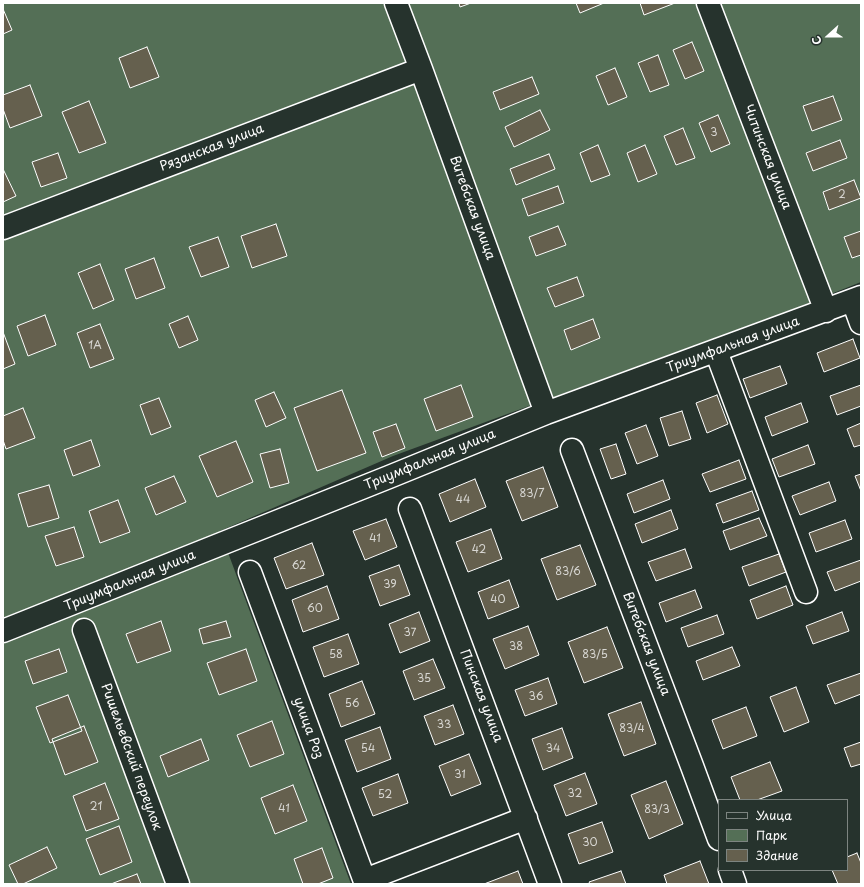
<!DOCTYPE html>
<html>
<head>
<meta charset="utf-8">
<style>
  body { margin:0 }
  #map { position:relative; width:864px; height:887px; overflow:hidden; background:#26332d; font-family:"Playpen Sans",sans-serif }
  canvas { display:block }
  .frame { position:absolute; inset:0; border:4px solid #fff; pointer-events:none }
  .legend { position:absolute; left:718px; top:799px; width:130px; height:72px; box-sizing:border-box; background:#26332d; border:1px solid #7d8581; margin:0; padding:5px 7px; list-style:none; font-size:12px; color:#fff }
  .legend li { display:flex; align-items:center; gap:8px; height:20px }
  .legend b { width:20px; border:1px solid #7d8581 }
  .north { position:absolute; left:808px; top:16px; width:40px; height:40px; -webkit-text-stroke:3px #26332d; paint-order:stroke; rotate:249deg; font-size:11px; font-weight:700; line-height:16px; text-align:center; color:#fff }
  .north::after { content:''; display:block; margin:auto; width:14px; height:18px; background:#fff; clip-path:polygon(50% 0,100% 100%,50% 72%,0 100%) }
</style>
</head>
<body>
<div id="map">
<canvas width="864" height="887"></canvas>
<div class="frame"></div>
<ul class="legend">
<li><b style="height:5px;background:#26332d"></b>Улица</li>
<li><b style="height:11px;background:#546f56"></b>Парк</li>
<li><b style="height:11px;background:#65604e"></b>Здание</li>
</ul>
<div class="north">С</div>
</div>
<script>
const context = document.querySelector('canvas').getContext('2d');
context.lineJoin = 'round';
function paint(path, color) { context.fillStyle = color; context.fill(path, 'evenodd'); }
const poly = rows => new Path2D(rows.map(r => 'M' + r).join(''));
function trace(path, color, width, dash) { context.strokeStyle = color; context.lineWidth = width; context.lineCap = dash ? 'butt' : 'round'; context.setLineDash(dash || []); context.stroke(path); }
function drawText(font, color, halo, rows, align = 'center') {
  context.font = font + ' "Playpen Sans",sans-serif'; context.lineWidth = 3; context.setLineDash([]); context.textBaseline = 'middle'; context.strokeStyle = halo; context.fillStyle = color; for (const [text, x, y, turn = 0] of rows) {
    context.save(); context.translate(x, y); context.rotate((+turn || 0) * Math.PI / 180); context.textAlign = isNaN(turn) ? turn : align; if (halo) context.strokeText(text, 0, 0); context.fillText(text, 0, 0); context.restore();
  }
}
const green = poly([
  [3,3,861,3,861,282,796,308,393,456,220,531,351,884,3,884]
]);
const building = poly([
  [459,3,471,3,460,7,459,3],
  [576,3,604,3,580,13,576,3],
  [640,3,675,3,644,15,640,3],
  [3,9,12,30,3,34,3,9],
  [692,42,704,71,685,79,673,50,692,42],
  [147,47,159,77,130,88,119,58,147,47],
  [658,55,669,85,650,92,638,63,658,55],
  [615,68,627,97,608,105,596,76,615,68],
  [532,77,539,94,500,110,493,92,532,77],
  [30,85,42,116,10,128,3,109,3,95,30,85],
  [833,96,842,120,812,131,803,106,833,96],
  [89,101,106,143,79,153,62,112,89,101],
  [540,110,550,130,514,147,505,127,540,110],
  [718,115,730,144,711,152,699,123,718,115],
  [683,128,695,158,676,165,664,136,683,128],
  [840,140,847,158,813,171,806,153,840,140],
  [598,145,610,175,591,182,580,153,598,145],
  [645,145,657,174,638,182,627,153,645,145],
  [58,153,67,178,41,187,32,162,58,153],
  [549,154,555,169,516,185,510,169,549,154],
  [3,169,16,196,3,202,3,169],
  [854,180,861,198,829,210,823,192,854,180],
  [558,186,564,203,528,216,522,199,558,186],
  [276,224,287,256,252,268,241,236,276,224],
  [558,226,566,245,536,256,529,237,558,226],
  [861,231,861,255,852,258,844,237,861,231],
  [218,237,229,267,201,277,189,247,218,237],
  [154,258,165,288,136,299,125,269,154,258],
  [100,264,114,300,93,309,78,273,100,264],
  [577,277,584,296,555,307,547,288,577,277],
  [45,315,56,345,28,356,17,326,45,315],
  [188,316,198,340,179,348,169,324,188,316],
  [593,319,600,338,571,350,564,330,593,319],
  [100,324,114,359,90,368,77,333,100,324],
  [3,332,15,364,3,369,3,332],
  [853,339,860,358,824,372,817,353,853,339],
  [780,366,787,384,750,398,743,379,780,366],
  [461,385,473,417,436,431,424,399,461,385],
  [861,385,861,406,837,415,830,396,861,385],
  [342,390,366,453,317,471,294,408,342,390],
  [274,392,286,418,266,427,255,400,274,392],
  [717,395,728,424,707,433,696,403,717,395],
  [159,398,171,427,151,435,140,405,159,398],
  [801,403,808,422,772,436,765,417,801,403],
  [23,408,35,438,6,449,3,440,3,416,23,408],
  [682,411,691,439,669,446,660,418,682,411],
  [861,423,861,445,854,447,847,429,861,423],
  [396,424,405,448,382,457,373,432,396,424],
  [646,425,658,456,637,464,625,433,646,425],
  [91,440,100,466,73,476,64,450,91,440],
  [236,441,253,482,217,497,199,456,236,441],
  [616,444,626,474,611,479,600,449,616,444],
  [808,445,815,464,779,477,772,459,808,445],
  [280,449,289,483,270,488,260,454,280,449],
  [739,460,746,479,710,492,702,474,739,460],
  [543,467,558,507,522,521,506,481,543,467],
  [861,474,861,491,855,476,861,474],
  [174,476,186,502,156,515,145,488,174,476],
  [475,479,486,507,450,522,439,494,475,479],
  [663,480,670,499,634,513,627,494,663,480],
  [829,482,836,501,800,515,792,496,829,482],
  [49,485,59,518,28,527,18,494,49,485],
  [752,491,759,510,723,523,716,504,752,491],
  [118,500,130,532,100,543,89,511,118,500],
  [671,510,678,529,642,543,635,524,671,510],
  [759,518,767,536,730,550,723,531,759,518],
  [386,519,397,547,365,560,353,531,386,519],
  [845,520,852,539,816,552,809,533,845,520],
  [74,527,84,557,56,566,45,536,74,527],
  [491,529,502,559,468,572,456,542,491,529],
  [312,543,324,575,286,589,274,558,312,543],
  [580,545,596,585,557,600,541,559,580,545],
  [685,549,692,568,656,581,648,562,685,549],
  [779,554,786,572,749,586,742,567,779,554],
  [861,560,861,581,835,591,827,572,861,560],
  [399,565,410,595,380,606,369,576,399,565],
  [509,580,519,607,488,619,478,592,509,580],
  [327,586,339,619,303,632,292,600,327,586],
  [786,586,793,605,757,619,750,600,786,586],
  [695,590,702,608,666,622,659,603,695,590],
  [419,612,430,641,400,653,389,624,419,612],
  [842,612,849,631,813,644,806,626,842,612],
  [717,615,724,634,688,647,681,628,717,615],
  [161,621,171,651,137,663,126,634,161,621],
  [226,621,231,637,203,644,199,629,226,621],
  [528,626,539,655,505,669,493,639,528,626],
  [607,627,623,668,584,683,568,642,607,627],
  [348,634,359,664,324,677,313,647,348,634],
  [732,647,740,666,703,680,696,661,732,647],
  [59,649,67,672,33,684,25,661,59,649],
  [246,649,257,681,219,695,207,663,246,649],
  [433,659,445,688,414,700,403,671,433,659],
  [861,673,861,694,835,704,827,685,861,673],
  [548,678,557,704,525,716,515,690,548,678],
  [362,681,375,714,341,727,329,694,362,681],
  [796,687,809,722,784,732,770,697,796,687],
  [68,695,82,731,50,743,36,707,68,695],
  [641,702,656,744,624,756,608,714,641,702],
  [453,705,464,734,435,745,424,716,453,705],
  [746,707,757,736,723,749,712,720,746,707],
  [272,721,284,754,250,767,237,735,272,721],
  [84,726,98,762,65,775,52,739,84,726],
  [380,727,391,759,357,772,345,740,380,727],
  [562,728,573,758,543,770,532,739,562,728],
  [201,739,209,760,168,777,160,756,201,739],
  [861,742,861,764,851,767,844,748,861,742],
  [469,754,481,784,451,796,439,766,469,754],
  [770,762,782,791,757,800,740,800,731,777,770,762],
  [585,773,597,804,566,816,554,785,585,773],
  [398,774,408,803,373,816,362,788,398,774],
  [666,781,683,824,649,839,631,795,666,781],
  [105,783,119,819,86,831,73,796,105,783],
  [293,785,307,821,275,834,261,798,293,785],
  [602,822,613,852,579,864,568,834,602,822],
  [119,826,132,862,100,875,86,839,119,826],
  [47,847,57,868,23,884,18,884,9,865,47,847],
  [322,848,333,878,318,884,303,884,294,859,322,848],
  [857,853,861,863,861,884,838,884,832,870,847,870,847,857,857,853],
  [700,861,709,884,667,884,664,875,700,861],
  [518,871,523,884,484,884,518,871],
  [621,871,626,884,590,884,589,882,621,871],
  [137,874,141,884,111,884,137,874]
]);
const minor = poly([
  [396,3,421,69,546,413],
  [708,3,826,311],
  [3,228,421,69],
  [853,301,861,323],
  [716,351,806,592],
  [572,450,692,766,719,839],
  [410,509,550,884],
  [250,572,366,884],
  [84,630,178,884],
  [3,631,389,477,546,413,861,297],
  [730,870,735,884],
  [365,880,526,818]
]);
const numberNames = [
  ["3",714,133],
  ["2",842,195],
  ["1А",95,346],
  ["83/7",532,494],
  ["44",463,500],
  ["41",375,539],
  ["42",479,550],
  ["62",299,566],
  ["83/6",568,572],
  ["39",390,585],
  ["40",498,600],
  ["60",315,609],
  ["37",410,633],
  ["38",516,647],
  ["58",336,655],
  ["83/5",595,655],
  ["35",424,679],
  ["36",536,697],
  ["56",352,704],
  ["33",444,725],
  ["83/4",632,729],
  ["54",368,749],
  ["34",553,749],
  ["31",460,775],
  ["32",575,794],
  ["52",385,795],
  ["21",96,807],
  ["41",284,809],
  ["83/3",657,810],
  ["30",590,843]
];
const streetNames = [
  ["Рязанская улица",212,148,-21],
  ["Читинская улица",767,157,69],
  ["Витебская улица",472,208,70],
  ["Триумфальная улица",733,345,-20],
  ["Триумфальная улица",430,460,-22],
  ["Триумфальная улица",130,581,-22],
  ["Витебская улица",646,644,69],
  ["Пинская улица",481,696,69],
  ["улица Роз",308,728,70],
  ["Ришельевский переулок",131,757,70]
];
paint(green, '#546f56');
paint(building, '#65604e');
trace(building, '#fff', 1);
trace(minor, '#fff', 25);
trace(minor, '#26332d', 22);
drawText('11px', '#d8d7d3', null, numberNames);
drawText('13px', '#fff', '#26332d', streetNames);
</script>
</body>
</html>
